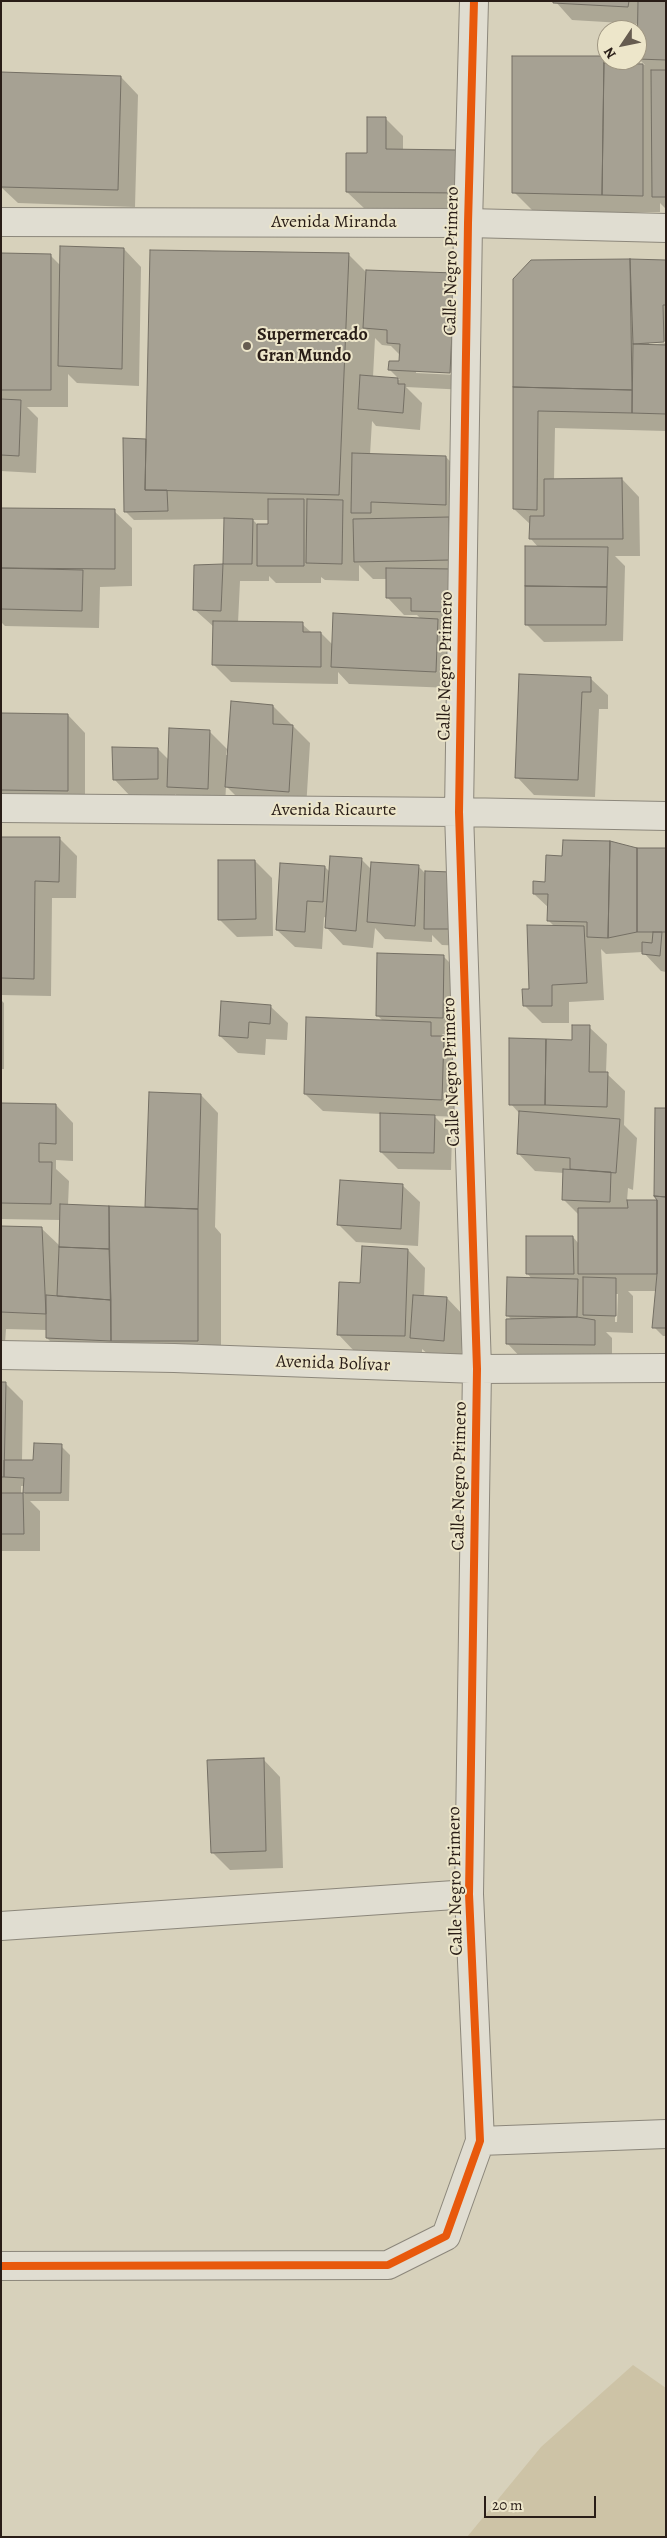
<!DOCTYPE html>
<html>
<head>
<meta charset="utf-8">
<style>
  body { margin:0 }
  #map { position:relative; width:667px; height:2538px; overflow:hidden; background:#d7d1bb; font-family:Alegreya,serif }
  canvas { display:block }
  .frame { position:absolute; inset:0; border:2px solid #291d17; pointer-events:none }
  .north { position:absolute; left:597px; top:20px; width:50px; height:50px; box-sizing:border-box; background:#ede6ca; border:1px solid #9f9682; border-radius:50%; rotate:236deg; font-size:14px; font-weight:700; line-height:20px; text-align:center; color:#291d17 }
  .north::after { content:''; display:block; margin:auto; width:18px; height:22px; background:#665c50; clip-path:polygon(50% 0,100% 100%,50% 72%,0 100%) }
  .scale { position:absolute; left:484px; top:2496px; width:112px; height:22px; box-sizing:border-box; border:2px solid #291d17; border-top:0; padding-left:6px; font-size:15px; line-height:18px; white-space:nowrap; color:#291d17; -webkit-text-stroke:4px #ede6ca; paint-order:stroke }
</style>
</head>
<body>
<div id="map">
<canvas width="667" height="2538"></canvas>
<div class="frame"></div>
<div class="north">N</div>
<div class="scale">20 m</div>
</div>
<script>
const context = document.querySelector('canvas').getContext('2d');
context.lineJoin = 'round';
function paint(path, color) { context.fillStyle = color; context.fill(path, 'evenodd'); }
const poly = rows => new Path2D(rows.map(r => 'M' + r).join(''));
function trace(path, color, width, dash) { context.strokeStyle = color; context.lineWidth = width; context.lineCap = dash ? 'butt' : 'round'; context.setLineDash(dash || []); context.stroke(path); }
function drawText(font, color, halo, rows, align = 'center') {
  context.font = font + ' Alegreya,serif'; context.lineWidth = 4; context.setLineDash([]); context.textBaseline = 'middle'; context.strokeStyle = halo; context.fillStyle = color; for (const [text, x, y, turn = 0] of rows) {
    context.save(); context.translate(x, y); context.rotate((+turn || 0) * Math.PI / 180); context.textAlign = isNaN(turn) ? turn : align; if (halo) context.strokeText(text, 0, 0); context.fillText(text, 0, 0); context.restore();
  }
}
const green = poly([
  [633,2365,666,2388,666,2537,467,2537,541,2447]
]);
const shadow = poly([
  [555,1,666,1,666,209,660,203,660,212,626,212,626,218,538,216,514,192,603,57,611,65,645,65,639,59,639,24,572,20],
  [121,77,138,95,135,207,18,203,1,187],
  [385,118,403,136,403,151,476,210,365,209,347,192],
  [124,249,141,267,139,386,77,383,68,374,68,407,27,407,38,418,36,473,1,471,1,255,50,255,61,266],
  [349,255,367,273,454,275,467,390,406,387,422,403,420,430,376,426,372,421,370,455,446,457,463,475,468,629,446,628,455,637,452,688,349,684,338,672,338,684,231,682,214,665,214,627,195,610,195,566,224,565,225,519,134,520,125,511,124,439,147,441],
  [375,338,382,345,391,346,400,355,400,363,390,370,400,380,373,377],
  [416,370,457,373,457,375,416,373],
  [253,520,270,520,270,525,258,525],
  [359,565,373,579,387,579,387,597,404,615,417,615,421,619,333,645,321,633,312,633,302,624,238,623,240,581,269,581,269,576,276,583,321,583,321,577,325,580,359,581],
  [532,262,666,262,666,341,649,342,649,345,666,343,666,431,555,428,554,480,622,479,639,497,640,556,615,556,625,566,623,641,544,642,526,624,539,548,531,539,531,525,514,509],
  [1,509,114,511,132,528,132,586,100,587,99,628,5,626,1,622],
  [590,678,608,695,608,709,599,709,595,797,534,795,517,777],
  [273,706,310,743,306,809,244,804,226,786,225,806,186,804,175,794,175,796,131,797,114,779,158,749,169,760,209,731,227,749,226,755,229,755],
  [1,714,68,715,85,733,85,808,1,807],
  [1,838,60,839,77,856,76,898,52,898,51,996,1,995],
  [637,849,666,849,666,972,661,971,643,952,606,954,601,949,604,1000,569,1002,569,1023,542,1023,524,1005,555,927,549,921,549,908,534,894,547,883,563,857],
  [361,859,372,870,418,866,425,873,450,873,466,946,442,945,432,935,432,942,385,939,375,928,373,948,343,945,326,927,327,918,324,917,322,949,295,947,277,930,325,867,330,872],
  [255,861,272,878,273,936,237,937,219,919],
  [443,956,461,974,460,1035,442,1034,460,1054,459,1117,434,1116,452,1134,451,1170,398,1169,381,1152,381,1114,323,1111,305,1094,383,1021,377,1015],
  [1,1000,4,1003,4,1069,1,1069],
  [270,1006,288,1023,287,1040,266,1039,265,1055,238,1053,220,1036],
  [589,1027,607,1044,606,1073,625,1091,624,1125,637,1138,633,1190,628,1188,627,1201,660,1201,666,1109,666,1336,663,1336,654,1327,657,1291,628,1291,633,1296,633,1333,606,1332,612,1338,612,1362,524,1361,507,1343,512,1320,507,1315,532,1279,527,1273,573,1237,579,1244,580,1216,563,1199,564,1173,535,1171,518,1153,520,1114,511,1104],
  [615,1294,618,1294,617,1322,615,1322],
  [201,1095,218,1113,215,1227,221,1234,221,1365,64,1355,47,1338,47,1330,6,1329,5,1343,1,1343,1,1227,41,1228,60,1246,61,1220,1,1219,1,1104,56,1105,73,1123,73,1161,56,1160,56,1169,69,1181,68,1205,148,1208,146,1206],
  [402,1185,420,1202,418,1246,356,1242,339,1225],
  [408,1250,425,1268,424,1297,447,1298,464,1316,461,1358,429,1355,422,1349,422,1353,355,1352,338,1334,361,1284],
  [1,1383,5,1383,23,1401,22,1461,35,1461,61,1446,70,1455,69,1501,30,1501,40,1511,40,1551,1,1551],
  [21,1486,25,1486,25,1494,21,1494],
  [263,1759,280,1777,283,1868,230,1870,212,1852]
]);
const building = poly([
  [553,1,629,1,628,7,553,3,553,1],
  [638,1,666,1,666,60,637,59,638,1],
  [512,56,604,56,602,195,512,193,512,56],
  [604,63,643,64,643,196,602,195,604,63],
  [651,70,666,70,666,197,652,197,651,70],
  [1,72,121,76,118,190,1,187,1,72],
  [367,117,386,117,386,149,459,150,459,193,346,192,346,153,367,153,367,117],
  [60,246,124,248,122,369,58,366,60,246],
  [150,250,349,253,339,495,145,490,150,250],
  [1,253,51,254,51,390,1,390,1,253],
  [630,259,666,260,666,305,663,305,664,342,633,344,630,259],
  [630,259,632,390,513,387,513,279,531,260,630,259],
  [366,270,455,273,450,373,388,370,389,361,399,361,400,344,387,343,387,330,363,328,366,270],
  [633,344,666,345,666,414,632,413,633,344],
  [360,375,398,378,398,384,405,384,403,413,358,409,360,375],
  [513,387,632,390,632,413,538,411,537,510,513,509,513,387],
  [1,399,21,400,19,456,1,455,1,399],
  [123,438,146,439,145,490,167,490,168,511,124,512,123,438],
  [352,453,446,456,446,505,371,502,371,513,351,513,352,453],
  [622,478,623,539,529,539,530,516,544,516,544,479,622,478],
  [268,499,304,499,304,566,257,566,257,524,268,524,268,499],
  [307,499,343,500,342,564,306,563,307,499],
  [1,508,115,509,115,569,1,568,1,508],
  [449,517,450,560,354,562,353,519,449,517],
  [224,518,253,519,252,564,223,564,224,518],
  [525,546,608,547,607,587,525,586,525,546],
  [223,564,221,611,193,610,194,565,223,564],
  [1,568,83,570,82,611,1,609,1,568],
  [386,568,452,569,451,612,411,611,411,598,386,598,386,568],
  [525,586,607,587,606,625,525,625,525,586],
  [333,613,438,619,436,672,331,667,333,613],
  [213,621,303,622,303,632,321,632,321,667,212,665,213,621],
  [519,674,591,677,591,692,582,692,578,780,515,778,519,674],
  [231,701,273,705,273,724,293,725,289,792,225,787,231,701],
  [1,713,68,714,68,791,1,790,1,713],
  [169,728,210,730,208,789,167,787,169,728],
  [112,747,158,748,158,779,113,780,112,747],
  [1,837,60,837,59,882,35,881,34,979,1,978,1,837],
  [563,840,610,841,608,938,587,937,587,922,547,921,548,894,533,894,533,881,545,882,546,855,562,856,563,840],
  [610,841,637,848,637,932,608,938,610,841],
  [637,848,666,848,666,932,637,932,637,848],
  [330,856,362,858,356,931,325,928,330,856],
  [218,860,255,860,256,919,218,920,218,860],
  [371,862,419,865,415,926,367,922,371,862],
  [280,863,325,866,323,902,307,901,305,932,276,930,280,863],
  [425,871,450,872,449,929,424,929,425,871],
  [527,925,584,926,587,983,552,985,552,1006,523,1006,522,989,529,989,527,925],
  [653,932,662,932,660,956,642,954,642,942,652,943,653,932],
  [377,953,444,955,443,1018,376,1016,377,953],
  [221,1001,271,1005,270,1024,249,1022,248,1038,219,1036,221,1001],
  [306,1017,431,1022,431,1036,444,1036,442,1100,304,1094,306,1017],
  [572,1025,590,1025,589,1072,608,1072,607,1107,545,1105,546,1039,572,1040,572,1025],
  [509,1038,546,1039,545,1105,509,1105,509,1038],
  [149,1092,201,1094,198,1209,145,1207,149,1092],
  [1,1103,56,1104,56,1144,39,1143,39,1162,52,1162,51,1204,1,1203,1,1103],
  [655,1108,666,1108,666,1197,654,1196,655,1108],
  [519,1111,620,1119,616,1173,570,1169,570,1158,517,1154,519,1111],
  [380,1113,435,1115,434,1153,380,1152,380,1113],
  [563,1169,611,1172,610,1202,562,1200,563,1169],
  [340,1180,403,1184,401,1229,337,1225,340,1180],
  [654,1196,666,1197,666,1328,652,1328,657,1274,657,1200,654,1196],
  [627,1200,657,1200,657,1274,578,1274,578,1208,628,1208,627,1200],
  [60,1204,109,1206,109,1249,59,1247,60,1204],
  [109,1206,198,1209,198,1341,111,1341,109,1206],
  [1,1226,42,1227,46,1314,1,1312,1,1226],
  [526,1236,573,1236,574,1274,526,1274,526,1236],
  [362,1246,408,1249,405,1336,337,1335,339,1282,360,1283,362,1246],
  [59,1247,109,1249,111,1300,57,1296,59,1247],
  [507,1277,578,1279,577,1317,506,1316,507,1277],
  [583,1277,616,1278,616,1316,583,1315,583,1277],
  [46,1295,111,1300,111,1341,46,1338,46,1295],
  [413,1295,447,1297,444,1341,410,1338,413,1295],
  [577,1317,595,1320,595,1345,506,1344,506,1319,577,1317],
  [1,1382,6,1382,4,1477,1,1477,1,1382],
  [34,1443,62,1444,61,1493,23,1493,24,1478,4,1477,4,1460,33,1460,34,1443],
  [1,1493,23,1493,24,1534,1,1534,1,1493],
  [264,1758,266,1851,211,1853,207,1760,264,1758]
]);
const minor = poly([
  [1,808,459,812,666,816],
  [1,1355,174,1358,477,1369,666,1368],
  [1,1926,469,1894],
  [480,2141,666,2134],
  [1,2266,388,2265,446,2236,480,2141,469,1894,477,1369,459,812,468,223,474,1]
]);
const tertiary = poly([
  [1,222,468,223,666,228]
]);
const cycleway = poly([
  [1,2266,388,2265,446,2236,480,2141,469,1894,477,1369,459,812,468,223,474,1]
]);
const markers = [
  [247,346,5,"#665c50"]
];
const streetNames = [
  ["Avenida Miranda",334,223],
  ["Calle Negro Primero",452,261,-89],
  ["Calle Negro Primero",446,666,-89],
  ["Avenida Ricaurte",334,811],
  ["Calle Negro Primero",452,1072,-92],
  ["Avenida Bolívar",333,1364,2],
  ["Calle Negro Primero",460,1476,-89],
  ["Calle Negro Primero",456,1881,-91]
];
const poiNames = [
  ["Supermercado",257,336],
  ["Gran Mundo",257,357]
];
paint(green, '#cdc3a6');
paint(shadow, '#0003');
paint(building, '#a6a193');
trace(building, '#746f64', 1);
trace(minor, '#8c877b', 30);
trace(tertiary, '#8c877b', 30);
trace(minor, '#e0ddd1', 28);
trace(tertiary, '#e0ddd1', 28);
trace(cycleway, '#e8590c', 8);
for (const [x, y, r, color] of markers) { const dot = new Path2D(); dot.arc(x, y, r, 0, 2 * Math.PI); context.fillStyle = color; context.fill(dot); trace(dot, '#ede6ca', 2); }
drawText('18px', '#291d17', '#ede6ca', streetNames);
drawText('bold 18px', '#291d17', '#ede6ca', poiNames, 'left');
</script>
</body>
</html>
